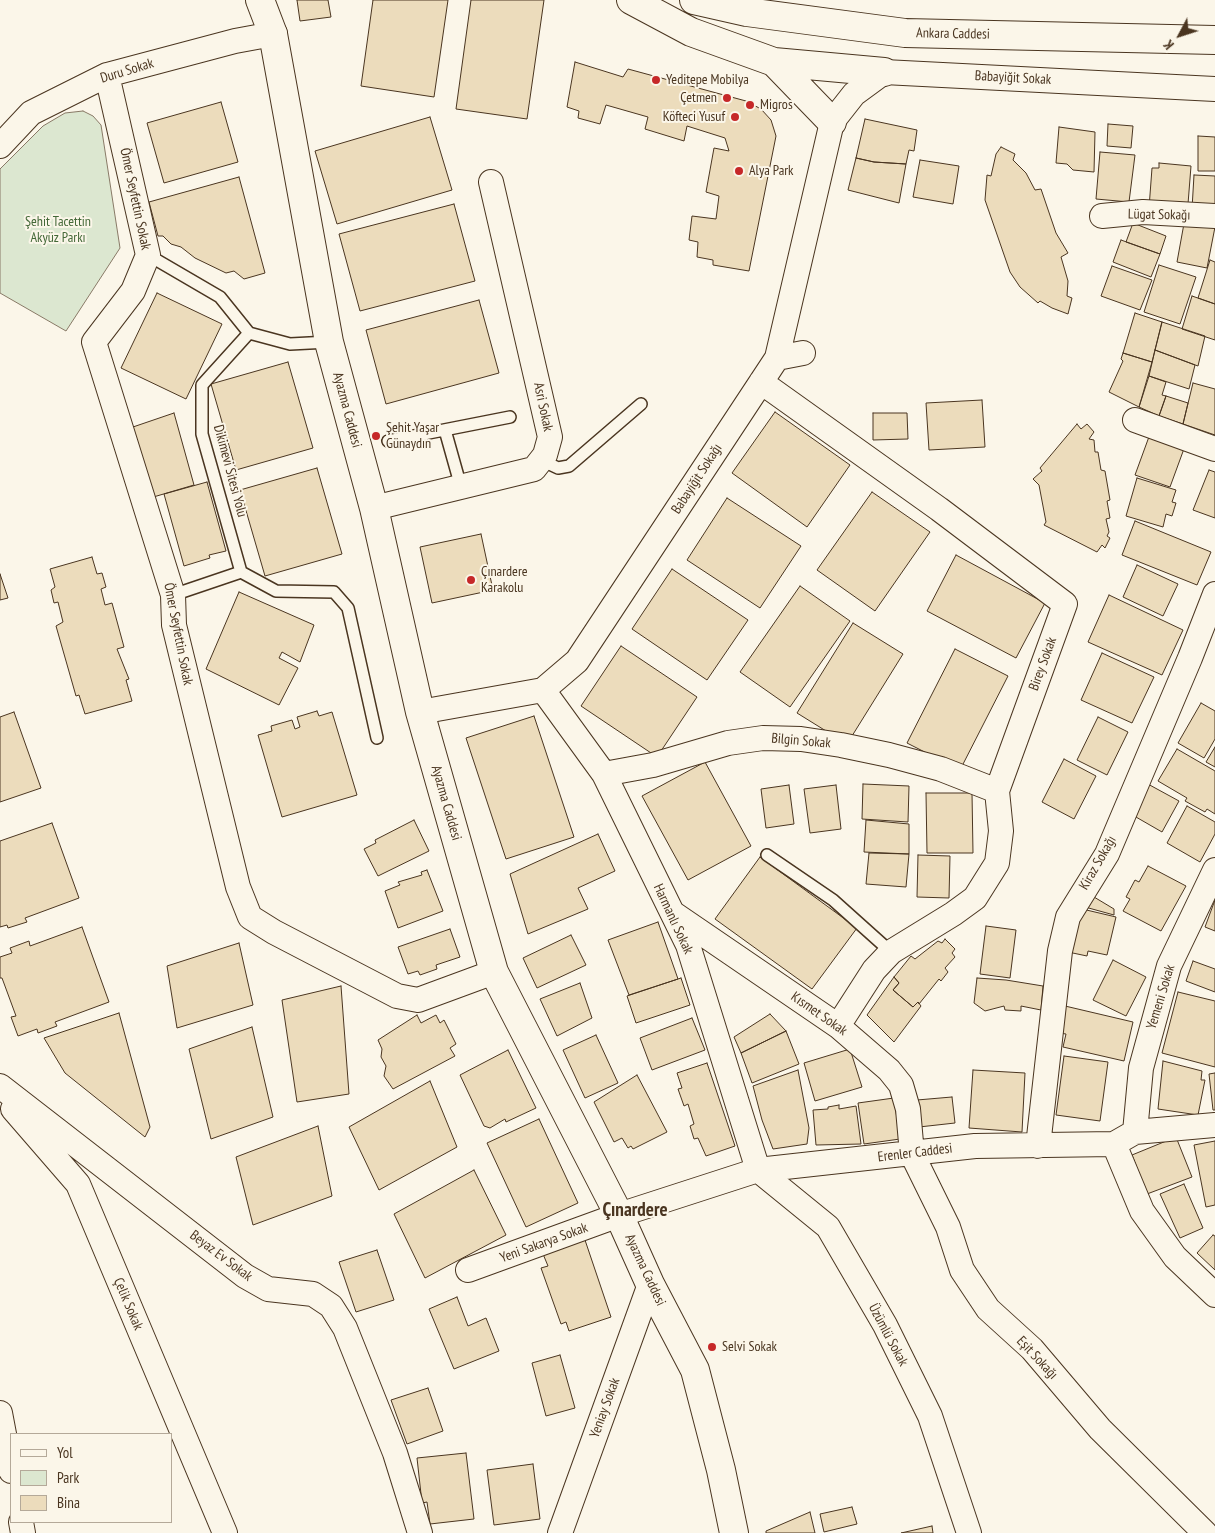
<!DOCTYPE html>
<html>
<head>
<meta charset="utf-8">
<style>
  body { margin:0 }
  #map { position:relative; width:1215px; height:1533px; overflow:hidden; background:#fbf6e9; font-family:"PT Sans Narrow",sans-serif }
  canvas { display:block }
  .legend { position:absolute; left:10px; top:1433px; width:162px; height:90px; box-sizing:border-box; background:#fbf6e9; border:1px solid #b4a999; margin:0; padding:6px 9px; list-style:none; font-size:15px; color:#4a3520 }
  .legend li { display:flex; align-items:center; gap:10px; height:25px }
  .legend b { width:25px; border:1px solid #b4a999 }
  .north { position:absolute; left:1155px; top:10px; width:50px; height:50px; -webkit-text-stroke:4px #fbf6e9; paint-order:stroke; rotate:230deg; font-size:14px; font-weight:700; line-height:20px; text-align:center; color:#4a3520 }
  .north::after { content:''; display:block; margin:auto; width:18px; height:22px; background:#4a3520; clip-path:polygon(50% 0,100% 100%,50% 72%,0 100%) }
</style>
</head>
<body>
<div id="map">
<canvas width="1215" height="1533"></canvas>
<ul class="legend">
<li><b style="height:6px;background:#fbf6e9"></b>Yol</li>
<li><b style="height:14px;background:#dce7d0"></b>Park</li>
<li><b style="height:14px;background:#ecdcbc"></b>Bina</li>
</ul>
<div class="north">K</div>
</div>
<script>
const context = document.querySelector('canvas').getContext('2d');
context.lineJoin = 'round';
function paint(path, color) { context.fillStyle = color; context.fill(path, 'evenodd'); }
const poly = rows => new Path2D(rows.map(r => 'M' + r).join(''));
function trace(path, color, width, dash) { context.strokeStyle = color; context.lineWidth = width; context.lineCap = dash ? 'butt' : 'round'; context.setLineDash(dash || []); context.stroke(path); }
function drawText(font, color, halo, rows, align = 'center') {
  context.font = font + ' "PT Sans Narrow",sans-serif'; context.lineWidth = 4; context.setLineDash([]); context.textBaseline = 'middle'; context.strokeStyle = halo; context.fillStyle = color; for (const [text, x, y, turn = 0] of rows) {
    context.save(); context.translate(x, y); context.rotate((+turn || 0) * Math.PI / 180); context.textAlign = isNaN(turn) ? turn : align; if (halo) context.strokeText(text, 0, 0); context.fillText(text, 0, 0); context.restore();
  }
}
const green = poly([
  [83,111,93,116,101,125,120,248,66,331,0,293,0,169,43,126,65,113,83,111]
]);
const building = poly([
  [297,0,328,0,331,17,300,21,297,0],
  [373,0,448,0,434,97,361,86,373,0],
  [471,0,544,0,527,119,456,109,471,0],
  [575,62,623,77,628,69,746,101,761,109,771,120,776,136,749,271,713,265,713,260,697,257,698,242,689,240,692,216,716,219,719,196,706,192,714,148,729,151,725,138,687,126,684,141,645,129,648,117,606,105,600,124,578,118,579,111,567,107,575,62],
  [221,102,238,162,164,183,147,123,221,102],
  [430,117,452,190,337,224,315,151,430,117],
  [865,119,917,130,914,151,909,150,906,164,874,162,856,158,865,119],
  [1108,124,1133,126,1131,148,1107,146,1108,124],
  [1059,127,1095,132,1094,172,1073,170,1067,164,1056,163,1059,127],
  [1198,136,1215,137,1215,171,1198,171,1198,136],
  [1001,147,1015,154,1013,160,1026,173,1035,190,1041,189,1056,233,1068,253,1061,257,1068,281,1067,296,1072,298,1068,314,1052,308,1040,301,1038,303,1020,287,1010,272,985,200,987,175,991,176,996,154,1001,147],
  [1100,152,1135,155,1129,202,1096,199,1100,152],
  [856,158,874,162,906,164,899,203,848,190,856,158],
  [920,160,959,166,953,204,913,197,920,160],
  [1159,163,1191,166,1188,204,1149,208,1152,168,1159,168,1159,163],
  [1194,175,1215,176,1215,211,1192,209,1194,175],
  [239,177,265,273,244,279,234,271,226,273,195,258,181,247,171,244,163,236,158,236,149,202,239,177],
  [454,204,475,281,360,311,339,234,454,204],
  [1185,218,1215,227,1207,268,1177,262,1185,218],
  [1133,223,1166,236,1160,254,1126,242,1133,223],
  [1121,240,1160,254,1151,277,1113,262,1121,240],
  [1210,260,1215,262,1215,304,1198,298,1210,260],
  [1159,265,1196,277,1180,324,1144,312,1159,265],
  [1112,266,1152,280,1140,310,1101,296,1112,266],
  [157,293,222,324,186,399,121,368,157,293],
  [1192,296,1215,304,1215,340,1182,329,1192,296],
  [479,300,499,373,386,404,366,330,479,300],
  [1135,313,1162,322,1152,362,1123,353,1135,313],
  [1162,322,1205,336,1198,366,1155,350,1162,322],
  [1155,350,1195,365,1189,389,1149,376,1155,350],
  [1123,353,1152,362,1139,407,1109,392,1123,361,1121,359,1123,353],
  [288,362,313,448,236,470,211,384,288,362],
  [1149,376,1166,382,1162,395,1166,396,1159,416,1139,407,1149,376],
  [1193,383,1215,389,1215,435,1183,424,1193,383],
  [1166,396,1188,403,1183,424,1159,416,1166,396],
  [982,400,985,447,929,450,926,403,982,400],
  [775,412,850,465,807,527,732,473,775,412],
  [174,413,194,485,150,498,130,428,174,413],
  [873,413,907,413,908,439,873,440,873,413],
  [1077,424,1081,429,1087,424,1094,432,1089,439,1094,440,1095,452,1098,452,1101,470,1105,471,1110,500,1107,501,1110,518,1106,519,1109,532,1107,536,1110,538,1105,548,1102,545,1097,552,1044,525,1046,522,1039,485,1033,479,1042,471,1040,468,1077,424],
  [1150,434,1185,446,1170,487,1135,475,1150,434],
  [317,468,342,554,265,576,240,490,317,468],
  [1209,470,1215,472,1215,518,1193,510,1209,470],
  [1137,478,1176,490,1172,502,1176,503,1172,516,1166,514,1163,527,1126,516,1137,478],
  [207,482,226,551,209,555,210,558,184,566,164,494,207,482],
  [872,492,930,532,875,611,817,570,872,492],
  [727,498,801,546,760,608,687,560,727,498],
  [1135,521,1211,552,1197,585,1122,555,1135,521],
  [481,534,493,590,432,603,420,547,481,534],
  [956,555,1045,603,1016,658,927,611,956,555],
  [92,557,97,574,102,573,106,587,101,589,105,605,112,603,124,647,117,649,129,679,126,680,132,701,85,714,79,695,76,696,56,626,63,622,58,602,54,603,51,590,55,587,50,569,92,557],
  [1137,565,1178,584,1163,616,1123,597,1137,565],
  [672,569,748,620,707,680,632,629,672,569],
  [0,574,8,598,0,600,0,574],
  [800,586,850,621,790,707,740,672,800,586],
  [239,592,314,625,300,662,282,652,279,658,298,668,279,705,206,669,239,592],
  [1109,595,1183,630,1162,675,1088,642,1109,595],
  [853,623,903,654,847,744,797,713,853,623],
  [621,646,697,697,657,757,581,706,621,646],
  [955,649,1008,676,960,770,907,743,955,649],
  [1102,653,1154,677,1132,723,1081,700,1102,653],
  [1201,703,1215,711,1215,739,1204,758,1178,743,1201,703],
  [317,711,319,716,332,712,357,795,282,817,258,735,272,731,271,726,292,720,295,729,300,727,297,717,317,711],
  [14,712,41,788,0,802,0,717,14,712],
  [534,716,574,837,506,859,466,738,534,716],
  [1098,717,1128,732,1107,775,1077,760,1098,717],
  [1215,747,1215,767,1206,762,1215,747],
  [1177,749,1215,771,1215,814,1207,809,1205,812,1185,801,1187,798,1158,781,1177,749],
  [1064,759,1096,776,1074,819,1042,802,1064,759],
  [705,762,751,846,688,880,642,796,705,762],
  [1146,783,1179,801,1162,832,1129,813,1146,783],
  [863,784,909,786,908,822,862,819,863,784],
  [789,785,794,824,766,828,761,789,789,785],
  [836,785,841,829,810,833,804,789,836,785],
  [926,793,972,793,973,853,927,853,926,793],
  [1187,806,1215,822,1215,834,1200,862,1167,843,1187,806],
  [414,820,429,851,378,876,364,849,376,843,375,840,414,820],
  [866,820,909,824,909,854,864,852,866,820],
  [52,823,79,898,25,918,27,922,8,928,7,925,0,927,0,841,52,823],
  [598,834,615,871,578,888,588,909,528,934,510,874,598,834],
  [869,853,909,854,906,887,866,884,869,853],
  [918,855,950,856,949,898,917,897,918,855],
  [760,857,857,928,812,989,715,919,760,857],
  [1148,866,1186,886,1161,931,1123,911,1130,899,1126,897,1135,880,1139,882,1148,866],
  [427,870,443,911,398,928,385,891,400,885,398,882,422,875,421,872,427,870],
  [1089,894,1114,909,1114,915,1085,907,1089,894],
  [1215,900,1215,931,1205,927,1215,900],
  [1078,908,1116,917,1107,955,1088,951,1087,956,1068,952,1078,908],
  [658,922,678,979,629,995,608,940,658,922],
  [986,926,1016,930,1010,978,980,974,986,926],
  [82,927,109,1002,55,1022,57,1026,38,1033,37,1029,18,1036,11,1017,16,1016,2,978,0,978,0,957,12,953,10,948,29,941,30,946,82,927],
  [450,929,460,957,436,965,437,969,420,975,418,971,408,974,398,947,450,929],
  [571,935,586,965,537,988,523,958,571,935],
  [945,939,955,949,952,953,955,957,945,968,948,972,941,981,939,979,919,1004,918,1002,913,1007,893,990,899,983,894,977,911,956,915,959,938,941,942,943,945,939],
  [239,943,253,1005,177,1028,167,966,239,943],
  [1113,960,1146,977,1126,1016,1093,1000,1113,960],
  [1193,961,1215,969,1215,992,1186,981,1193,961],
  [894,977,899,983,893,990,913,1007,918,1002,921,1006,894,1042,867,1015,894,977],
  [681,978,690,1005,636,1023,627,996,681,978],
  [977,978,1006,980,1043,986,1041,1010,1021,1006,1021,1011,1005,1010,1004,1006,985,1011,974,1003,977,978],
  [580,983,592,1018,557,1036,540,999,580,983],
  [341,986,349,1094,297,1102,282,1000,341,986],
  [1178,992,1215,1001,1215,1067,1162,1053,1178,992],
  [1065,1006,1133,1022,1124,1061,1063,1047,1066,1034,1059,1033,1065,1006],
  [119,1013,150,1127,145,1137,65,1073,44,1038,119,1013],
  [770,1014,786,1031,741,1053,734,1037,770,1014],
  [417,1015,421,1023,436,1015,440,1023,444,1020,456,1044,450,1048,455,1056,393,1089,384,1076,386,1066,381,1057,382,1049,378,1040,417,1015],
  [692,1018,705,1050,652,1070,640,1038,692,1018],
  [252,1027,273,1117,211,1139,189,1049,252,1027],
  [786,1031,799,1064,752,1083,741,1053,786,1031],
  [596,1035,618,1083,585,1098,563,1050,596,1035],
  [850,1049,862,1087,815,1101,804,1063,850,1049],
  [508,1050,536,1108,506,1122,505,1119,490,1128,484,1126,460,1075,508,1050],
  [1064,1056,1108,1062,1100,1121,1056,1115,1064,1056],
  [1163,1061,1202,1071,1201,1080,1205,1080,1198,1115,1158,1109,1163,1061],
  [707,1063,735,1146,706,1156,698,1138,694,1139,690,1126,694,1124,688,1104,684,1106,678,1089,682,1088,677,1073,707,1063],
  [798,1070,809,1128,807,1144,773,1149,762,1120,753,1086,798,1070],
  [973,1070,1025,1073,1022,1132,969,1128,973,1070],
  [1215,1073,1215,1110,1213,1110,1209,1074,1215,1073],
  [637,1075,667,1132,633,1149,631,1146,628,1148,622,1138,614,1142,594,1102,637,1075],
  [430,1081,457,1147,379,1190,349,1127,430,1081],
  [952,1097,955,1123,919,1127,917,1100,952,1097],
  [894,1098,900,1139,864,1144,858,1103,894,1098],
  [839,1105,839,1109,856,1106,861,1144,816,1145,813,1110,828,1109,828,1107,839,1105],
  [539,1119,578,1203,526,1227,487,1143,539,1119],
  [318,1126,332,1196,253,1225,236,1157,318,1126],
  [1176,1137,1192,1177,1147,1194,1132,1155,1176,1137],
  [1215,1141,1215,1205,1206,1207,1194,1145,1215,1141],
  [474,1170,506,1235,425,1278,394,1214,474,1170],
  [1184,1184,1203,1228,1180,1238,1160,1194,1184,1184],
  [1213,1235,1215,1236,1215,1270,1197,1253,1213,1235],
  [585,1240,611,1317,569,1331,566,1322,561,1324,541,1268,548,1266,543,1254,585,1240],
  [377,1250,394,1300,356,1312,339,1262,377,1250],
  [457,1297,468,1326,486,1318,499,1351,454,1369,429,1309,457,1297],
  [560,1355,575,1408,546,1416,532,1363,560,1355],
  [428,1388,443,1431,407,1444,391,1400,428,1388],
  [466,1453,474,1519,430,1524,427,1502,422,1503,417,1458,466,1453],
  [533,1464,540,1519,494,1525,487,1470,533,1464],
  [852,1507,857,1524,824,1532,820,1514,852,1507],
  [810,1512,815,1533,766,1533,766,1531,810,1512],
  [932,1526,933,1533,901,1533,932,1526]
]);
const lane = poly([
  [148,255,220,297,249,333,290,344,329,342],
  [445,430,461,487],
  [388,441,510,417],
  [541,460,558,468,569,466,641,404],
  [241,572,276,591,334,592,348,608,377,738],
  [173,595,241,572,202,434,202,385,249,333],
  [767,855,833,900,891,952]
]);
const street = poly([
  [107,75,148,255,133,291,94,342,173,595,174,625,238,887,250,917,274,932,397,996,418,1000,494,972],
  [0,146,31,113,107,75,235,41,273,34],
  [1102,216,1143,212,1215,216],
  [777,358,803,353],
  [761,382,939,509,1065,604,997,791,1001,831,997,863,975,898,953,914,891,952,874,970,838,1026],
  [1135,420,1215,449],
  [374,508,534,469,545,455,550,437,491,182],
  [543,690,604,774,688,945,758,1170,828,1227,885,1325,930,1416,969,1533],
  [420,712,543,690,577,661,777,358,832,122,854,94,884,72,1215,89],
  [604,774,653,765,728,743,763,738,801,739,841,745,889,755,941,769,997,791],
  [674,914,838,1026,889,1070,901,1085,908,1109,912,1154,948,1227,962,1270,988,1309,1032,1349,1100,1429,1205,1533],
  [0,1086,245,1276,268,1289,313,1294,331,1306,345,1328,395,1453,420,1533],
  [13,1109,78,1184,225,1533],
  [1135,1132,1141,1068,1169,966,1215,870],
  [1114,1144,1142,1211,1175,1257,1215,1295],
  [1038,1146,1060,951,1068,917,1107,854,1190,658,1215,594],
  [468,1270,619,1215,758,1170,975,1146,1114,1144,1135,1132,1215,1125],
  [0,1413,11,1471],
  [21,1522,23,1533],
  [560,1533,650,1284]
]);
const secondary = poly([
  [273,34,329,342,374,508,420,712,494,972,619,1215,650,1284,695,1370,721,1470,734,1533]
]);
const primary = poly([
  [260,0,273,34],
  [631,0,691,32,774,62,884,72],
  [694,0,747,12,905,33,1215,40],
  [774,62,832,122]
]);
const markers = [
  [656,80,5,"#c62828"],
  [727,98,5,"#c62828"],
  [750,105,5,"#c62828"],
  [735,117,5,"#c62828"],
  [739,171,5,"#c62828"],
  [376,436,5,"#c62828"],
  [471,580,5,"#c62828"],
  [712,1347,5,"#c62828"]
];
const streetNames = [
  ["Ankara Caddesi",953,34,1],
  ["Duru Sokak",127,71,-17],
  ["Babayiğit Sokak",1013,78,3],
  ["Ömer Seyfettin Sokak",135,199,78],
  ["Lügat Sokağı",1159,215,1],
  ["Asri Sokak",543,407,78],
  ["Ayazma Caddesi",347,410,75],
  ["Dikimevi Sitesi Yolu",230,471,75],
  ["Babayiğit Sokağı",697,479,-57],
  ["Ömer Seyfettin Sokak",178,634,79],
  ["Birey Sokak",1043,664,-70],
  ["Bilgin Sokak",801,741,5],
  ["Ayazma Caddesi",446,803,74],
  ["Kiraz Sokağı",1098,863,-60],
  ["Harmanlı Sokak",673,919,65],
  ["Yemeni Sokak",1161,997,-73],
  ["Kısmet Sokak",819,1014,35],
  ["Erenler Caddesi",915,1153,-7],
  ["Yeni Sakarya Sokak",544,1243,-20],
  ["Beyaz Ev Sokak",221,1256,37],
  ["Ayazma Caddesi",645,1270,65],
  ["Çelik Sokak",128,1304,67],
  ["Üzümlü Sokak",888,1335,62],
  ["Eşit Sokağı",1037,1358,47],
  ["Yeniay Sokak",605,1408,-70]
];
const poiNames = [
  ["Yeditepe Mobilya",666,80],
  ["Çetmen",717,98,"right"],
  ["Migros",760,105],
  ["Köfteci Yusuf",725,117,"right"],
  ["Alya Park",749,171],
  ["Şehit Yaşar",386,428],
  ["Günaydın",386,444],
  ["Çınardere",481,572],
  ["Karakolu",481,588],
  ["Selvi Sokak",722,1347]
];
const parkNames = [
  ["Şehit Tacettin",58,222],
  ["Akyüz Parkı",58,238]
];
const districtNames = [
  ["Çınardere",635,1211]
];
paint(green, '#dce7d0');
trace(green, '#887966', 1);
paint(building, '#ecdcbc');
trace(building, '#4a3520', 1);
trace(lane, '#4a3520', 14);
trace(street, '#4a3520', 26);
trace(secondary, '#4a3520', 30);
trace(primary, '#4a3520', 30);
trace(lane, '#fbf6e9', 11);
trace(street, '#fbf6e9', 24);
trace(secondary, '#fbf6e9', 28);
trace(primary, '#fbf6e9', 28);
for (const [x, y, r, color] of markers) { const dot = new Path2D(); dot.arc(x, y, r, 0, 2 * Math.PI); context.fillStyle = color; context.fill(dot); trace(dot, '#fbf6e9', 2); }
drawText('14px', '#4a3520', '#fbf6e9', streetNames);
drawText('14px', '#4a3520', '#fbf6e9', poiNames, 'left');
drawText('14px', '#436837', '#fbf6e9', parkNames);
drawText('bold 19px', '#4a3520', '#fbf6e9', districtNames);
</script>
</body>
</html>
